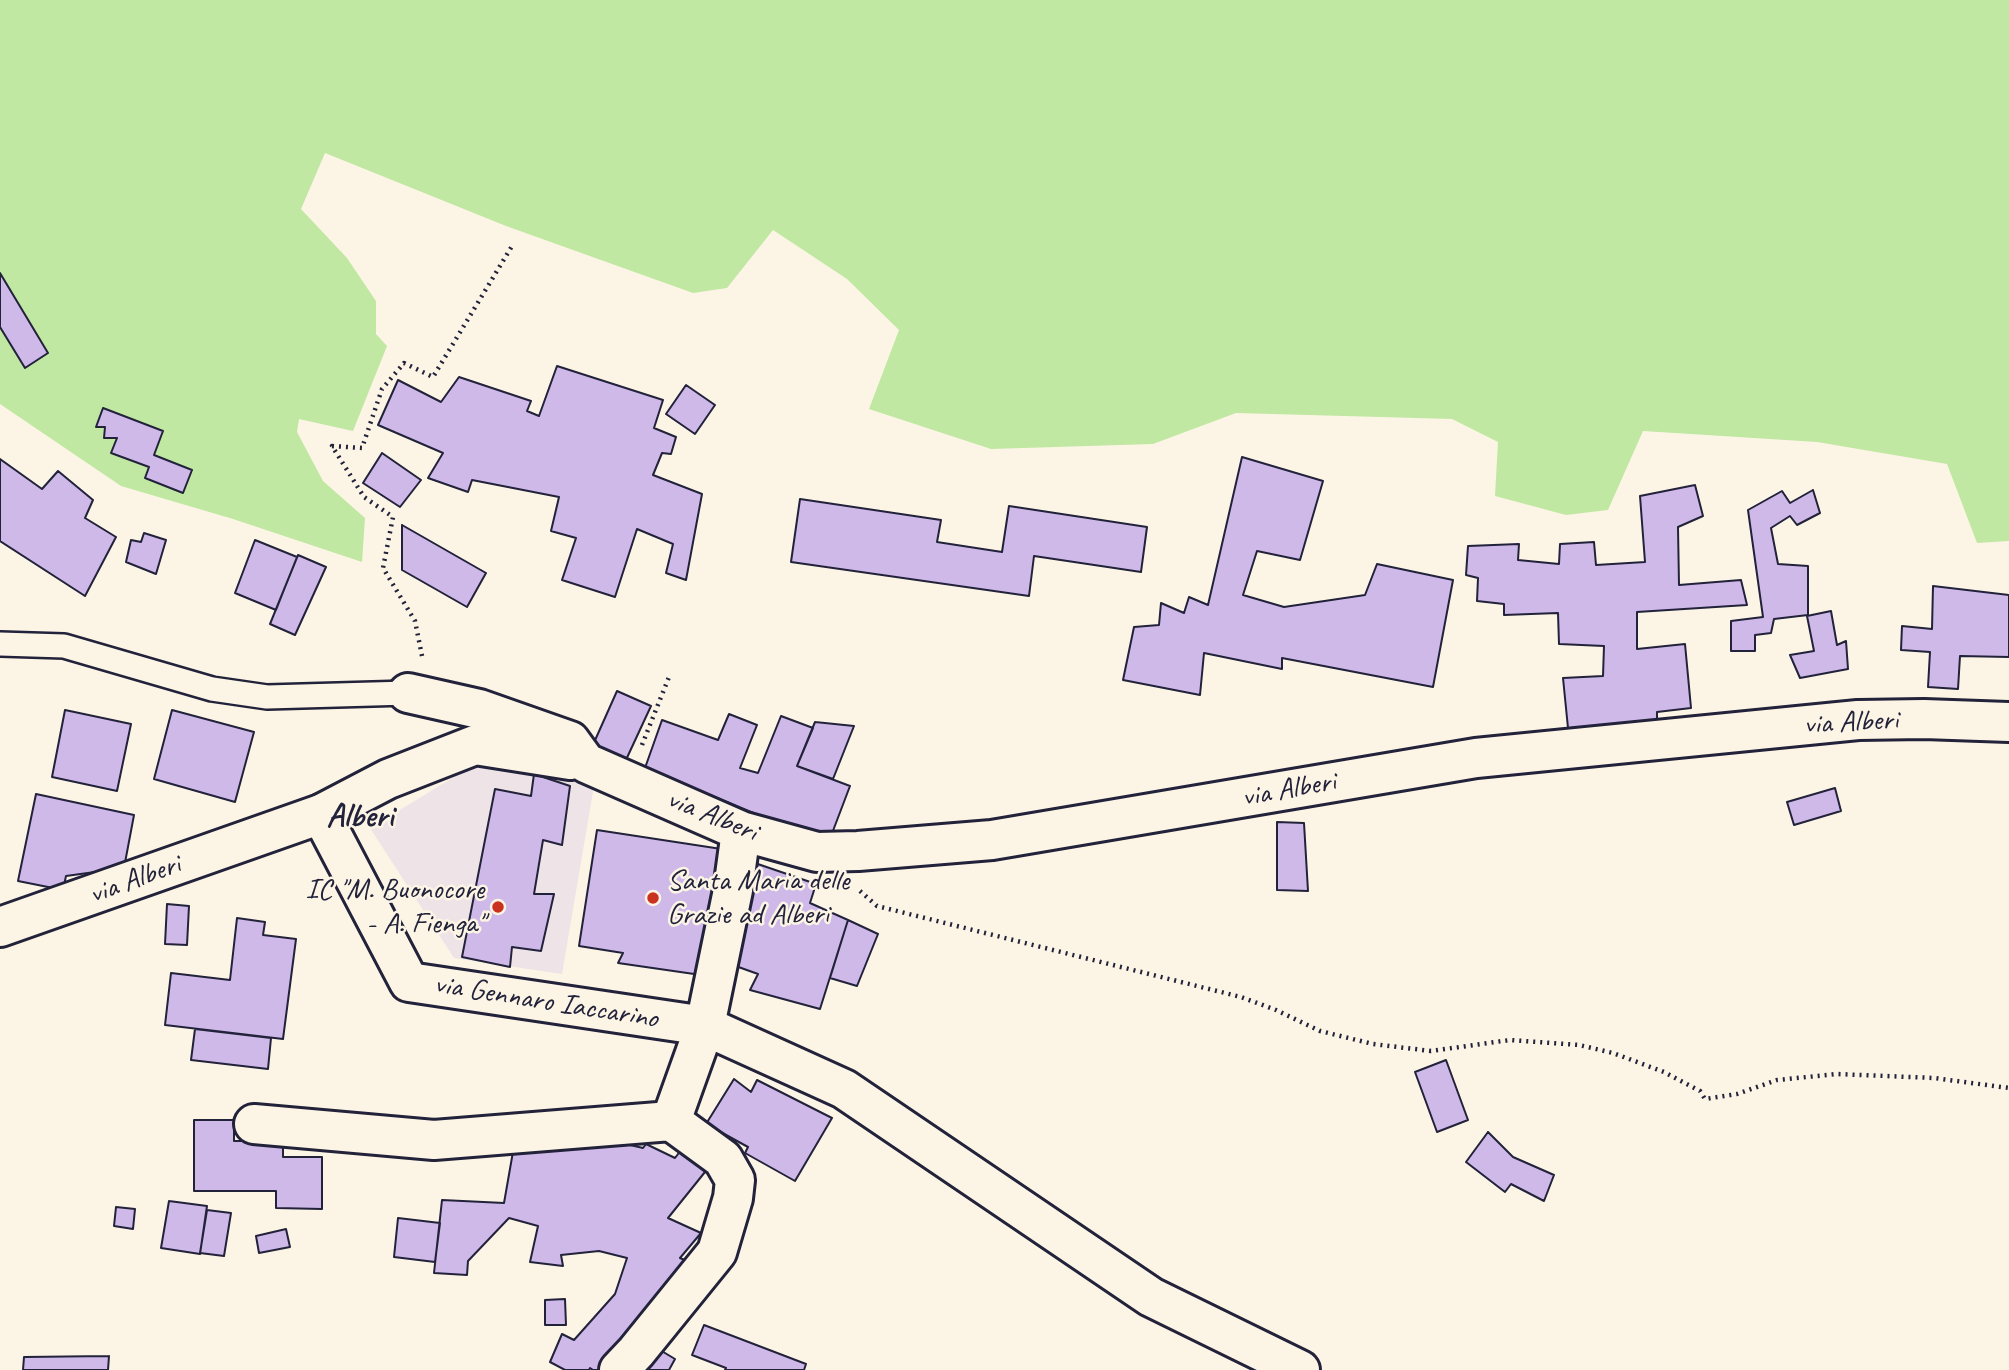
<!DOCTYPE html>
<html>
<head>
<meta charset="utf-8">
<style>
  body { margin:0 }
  canvas { display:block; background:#fcf5e5 }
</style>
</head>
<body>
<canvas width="2009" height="1370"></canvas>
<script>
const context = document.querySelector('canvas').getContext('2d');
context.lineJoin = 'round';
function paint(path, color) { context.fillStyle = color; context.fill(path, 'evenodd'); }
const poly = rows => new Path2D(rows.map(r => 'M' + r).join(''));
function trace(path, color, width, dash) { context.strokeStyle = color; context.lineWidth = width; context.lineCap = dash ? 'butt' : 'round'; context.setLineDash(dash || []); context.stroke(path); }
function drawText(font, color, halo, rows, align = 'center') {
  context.font = font + ' Caveat,sans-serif'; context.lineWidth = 5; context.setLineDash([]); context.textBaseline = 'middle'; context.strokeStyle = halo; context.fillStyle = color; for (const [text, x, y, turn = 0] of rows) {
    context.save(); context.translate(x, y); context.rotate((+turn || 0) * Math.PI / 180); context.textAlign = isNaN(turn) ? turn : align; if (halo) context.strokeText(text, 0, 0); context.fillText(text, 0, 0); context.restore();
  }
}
const built = poly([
  [487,757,596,774,562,974,454,958,370,828]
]);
const green = poly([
  [0,0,2009,0,2009,541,1977,543,1947,464,1817,442,1643,431,1608,510,1566,515,1495,496,1498,442,1452,419,1236,413,1153,444,991,449,869,409,899,330,847,279,773,230,727,288,693,293,506,226,325,153,301,209,347,258,376,301,376,334,387,346,353,431,299,419,297,432,323,481,365,518,362,562,233,519,121,486,0,404]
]);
const building = poly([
  [0,273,48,353,25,368,0,327,0,273],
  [557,366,663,400,654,428,676,437,671,454,662,453,653,475,702,494,686,580,666,573,673,544,637,529,615,597,562,580,576,538,551,531,559,497,472,480,468,492,428,478,443,453,378,425,398,380,441,402,459,377,531,401,527,411,539,416,557,366],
  [686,385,715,405,695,434,666,414,686,385],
  [103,408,163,431,154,455,192,470,183,493,145,478,149,467,111,453,117,438,104,438,105,427,96,427,103,408],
  [382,453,421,480,400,507,363,483,382,453],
  [1242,457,1323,481,1300,560,1257,551,1243,595,1284,607,1365,595,1377,564,1453,580,1433,687,1282,658,1282,669,1204,653,1200,695,1123,680,1134,627,1159,625,1161,603,1184,613,1189,597,1208,605,1242,457],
  [0,459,42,489,58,471,93,500,85,518,116,537,85,596,0,541,0,459],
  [1695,485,1703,516,1678,527,1679,585,1741,580,1747,605,1637,612,1637,649,1685,644,1691,708,1657,712,1657,731,1569,738,1563,678,1603,676,1604,646,1559,644,1558,613,1504,615,1504,604,1477,601,1478,578,1466,575,1468,546,1519,544,1518,560,1559,564,1560,544,1594,542,1596,565,1645,562,1640,496,1695,485],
  [1813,490,1820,513,1797,525,1790,516,1771,528,1778,564,1808,566,1808,615,1774,619,1771,633,1755,635,1755,651,1731,651,1731,621,1763,617,1748,510,1782,491,1790,503,1813,490],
  [800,499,941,520,937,542,1002,552,1009,506,1147,527,1141,572,1034,556,1029,596,791,562,800,499],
  [402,525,486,573,467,607,402,570,402,525],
  [144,533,166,540,156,574,126,562,131,540,141,542,144,533],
  [255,540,297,557,276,610,235,593,255,540],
  [298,555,326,567,295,635,270,624,298,555],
  [1933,586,2009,595,2009,657,1960,656,1958,689,1928,687,1930,652,1901,650,1902,626,1932,629,1933,586],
  [1831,611,1837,645,1846,641,1848,669,1800,678,1790,655,1814,651,1807,616,1831,611],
  [617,691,651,706,625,762,592,747,617,691],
  [65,710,131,724,117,791,52,777,65,710],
  [172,710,254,732,235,802,154,779,172,710],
  [729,714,757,725,740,768,758,773,781,716,813,728,797,766,850,786,828,844,645,768,662,720,718,740,729,714],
  [815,722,854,726,833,779,797,766,815,722],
  [534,774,570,786,562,845,543,840,534,894,554,894,541,951,512,947,510,967,462,957,495,789,531,796,534,774],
  [1835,788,1841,811,1794,825,1787,802,1835,788],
  [36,794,134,815,124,868,66,876,63,890,18,881,36,794],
  [1277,822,1304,823,1308,891,1277,890,1277,822],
  [597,830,728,850,708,976,618,963,623,953,579,946,597,830],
  [752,862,816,884,810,903,848,920,820,1009,750,990,758,974,730,964,752,862],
  [167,904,189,906,187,945,165,944,167,904],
  [237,918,265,922,263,935,296,939,283,1039,165,1025,171,973,230,980,237,918],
  [848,920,878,934,857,986,830,978,848,920],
  [195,1029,271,1038,268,1069,191,1060,195,1029],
  [1446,1060,1468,1120,1437,1132,1415,1072,1446,1060],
  [734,1079,751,1092,757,1080,832,1118,795,1181,745,1153,748,1147,706,1124,734,1079],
  [194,1120,234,1120,234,1141,283,1141,283,1157,322,1157,322,1209,276,1208,276,1191,194,1191,194,1120],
  [570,1131,643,1148,646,1144,675,1158,684,1146,709,1167,668,1218,701,1233,680,1258,696,1265,606,1370,593,1370,590,1368,589,1370,565,1370,550,1362,562,1334,574,1340,615,1294,627,1258,599,1251,561,1255,563,1266,530,1262,538,1226,509,1218,468,1261,467,1275,434,1273,442,1200,504,1203,514,1146,570,1131],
  [1488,1132,1513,1157,1554,1175,1544,1201,1511,1184,1505,1192,1466,1162,1488,1132],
  [169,1201,207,1206,200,1254,161,1248,169,1201],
  [116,1207,135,1209,133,1229,114,1226,116,1207],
  [207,1210,231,1213,224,1256,200,1253,207,1210],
  [398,1218,440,1223,435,1262,394,1257,398,1218],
  [286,1229,290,1247,259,1253,256,1236,286,1229],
  [565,1299,566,1325,545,1325,545,1300,565,1299],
  [704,1325,806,1364,804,1370,725,1370,726,1368,692,1355,704,1325],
  [650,1344,675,1359,669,1370,635,1370,650,1344],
  [109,1356,108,1370,23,1370,24,1357,109,1356]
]);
const path = poly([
  [422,656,415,621,383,568,393,517,364,497,332,446,362,448,382,389,404,363,433,377,512,246],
  [642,745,669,677],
  [860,891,877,906,1241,997,1276,1010,1320,1031,1373,1044,1431,1051,1510,1040,1579,1045,1613,1053,1664,1072,1700,1091,1705,1099,1737,1094,1777,1080,1837,1074,1934,1078,2009,1088]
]);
const service = poly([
  [0,644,64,646,212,689,267,697,408,693]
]);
const minor = poly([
  [408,693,479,709,570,741,586,763,741,831,817,852,858,851,992,840,1476,758,1858,720,1924,719,2009,722],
  [0,927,321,814,388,779,475,745,570,760],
  [254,1124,434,1140,671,1121,705,1026,733,890,741,831],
  [619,1370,636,1352,717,1252,733,1198,735,1180,723,1159,671,1121]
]);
const tertiary = poly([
  [321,814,409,982,705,1026,844,1089,1151,1297,1300,1370]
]);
const markers = [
  [653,898,7,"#c8321e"],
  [498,907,7,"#c8321e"]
];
const streetNames = [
  ["via Alberi",1851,723,-3],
  ["via Alberi",1289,790,-10],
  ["via Alberi",712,816,22],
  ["via Alberi",135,880,-20],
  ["via Gennaro Iaccarino",546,1002,9]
];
const poiNames = [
  ["Santa Maria delle",667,881],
  ["Grazie ad Alberi",667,915],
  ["IC \"M. Buonocore",484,890,"right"],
  ["- A. Fienga\"",484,924,"right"]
];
const quarterNames = [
  ["Alberi",360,817]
];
paint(built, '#eee3e6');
paint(green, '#c1e8a3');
paint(building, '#cfb9e9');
trace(building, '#22223b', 2);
trace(service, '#22223b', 28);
trace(minor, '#22223b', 44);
trace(tertiary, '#22223b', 44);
trace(path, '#22223b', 4.5, [2, 5]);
trace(service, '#fcf5e5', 23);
trace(minor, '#fcf5e5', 38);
trace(tertiary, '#fcf5e5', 38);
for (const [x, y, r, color] of markers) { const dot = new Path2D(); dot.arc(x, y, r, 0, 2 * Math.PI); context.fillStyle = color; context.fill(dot); trace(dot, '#fcf5e5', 2.5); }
drawText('30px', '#22223b', '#fcf5e5', streetNames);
drawText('30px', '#22223b', '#fcf5e5', poiNames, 'left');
drawText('bold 33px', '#22223b', '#fcf5e5', quarterNames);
</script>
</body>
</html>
